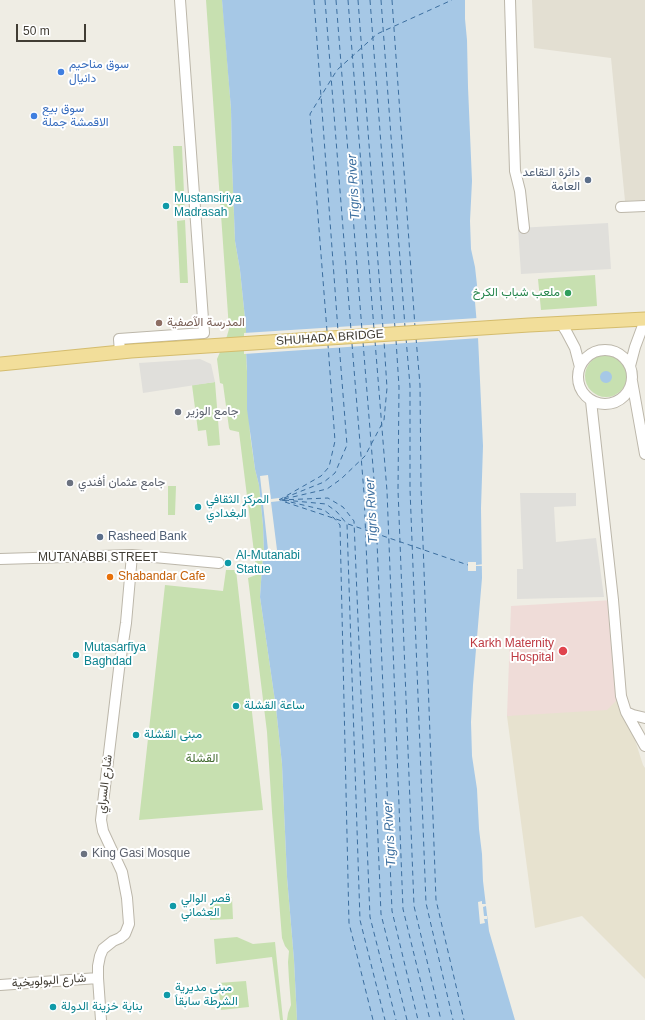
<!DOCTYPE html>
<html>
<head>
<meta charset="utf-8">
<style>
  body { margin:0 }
  #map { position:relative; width:645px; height:1020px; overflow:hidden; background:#efede4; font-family:Helvetica,sans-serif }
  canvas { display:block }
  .scale { position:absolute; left:16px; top:24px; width:70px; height:18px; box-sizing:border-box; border:2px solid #413d34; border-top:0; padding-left:5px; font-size:12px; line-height:14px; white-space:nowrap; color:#413d34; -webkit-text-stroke:3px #fff; paint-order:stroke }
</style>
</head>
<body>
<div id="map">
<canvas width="645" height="1020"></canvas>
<div class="scale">50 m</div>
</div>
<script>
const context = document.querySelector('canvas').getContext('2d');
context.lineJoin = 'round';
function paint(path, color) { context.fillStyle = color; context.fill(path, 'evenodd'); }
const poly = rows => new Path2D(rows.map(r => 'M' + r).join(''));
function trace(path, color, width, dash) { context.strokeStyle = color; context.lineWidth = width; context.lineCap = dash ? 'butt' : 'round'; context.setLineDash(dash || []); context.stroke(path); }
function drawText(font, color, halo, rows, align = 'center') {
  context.font = font + ' Helvetica,Vazirmatn,sans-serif'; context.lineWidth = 4; context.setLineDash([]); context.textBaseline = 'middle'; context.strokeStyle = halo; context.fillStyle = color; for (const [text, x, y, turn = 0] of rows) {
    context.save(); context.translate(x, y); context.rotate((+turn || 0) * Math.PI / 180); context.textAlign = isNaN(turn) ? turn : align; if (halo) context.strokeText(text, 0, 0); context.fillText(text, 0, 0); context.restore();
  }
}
const residential = poly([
  [532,0,645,0,645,200,625,201,611,58,534,48]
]);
const education = poly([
  [621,696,643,765,645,768,645,979,582,916,535,928,507,716]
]);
const medical = poly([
  [613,600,621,696,607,710,507,716,511,606]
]);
const green = poly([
  [206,0,222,0,224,20,231,109,232,161,235,241,240,270,246,328,246,351,250,434,255,469,259,485,263,525,264,552,262,567,260,597,276,708,282,764,287,877,294,960,297,1020,287,1020,288,1013,291,1005,289,980,288,962,289,951,285,946,282,938,272,812,267,732,248,578,256,575,256,568,239,432,230,430,229,428,223,384,220,383,217,359,227,336,229,329],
  [173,146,182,146,185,217,177,217],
  [185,220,188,283,180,283,177,221],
  [595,275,597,306,541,310,538,279],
  '585 376a21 21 0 1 1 42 0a21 21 0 1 1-42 0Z',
  [215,382,220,445,208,446,206,430,198,431,192,385],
  [168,486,176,486,175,515,168,515],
  [226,570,236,570,263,810,139,820,165,585,223,591],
  [232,897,233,919,210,920,210,898],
  [237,937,253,944,275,942,283,1020,280,1020,272,957,216,964,214,939],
  [246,981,249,1007,221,1010,218,983]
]);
const parking = poly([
  [608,223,611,269,521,274,518,228],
  [200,359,211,364,215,382,143,393,139,363],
  [520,493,576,493,576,506,554,507,556,542,596,538,604,597,517,599,517,569,523,569]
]);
const water = poly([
  [222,0,465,0,465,19,467,40,468,87,472,181,470,221,471,249,475,267,477,285,475,302,478,337,483,446,481,508,482,578,473,685,471,722,472,756,477,789,479,829,482,854,483,881,489,931,515,1020,297,1020,294,960,287,877,282,764,276,708,260,597,262,567,264,552,263,525,259,485,255,469,247,409,247,369,246,351,246,328,240,270,235,241,232,161,231,109],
  '600 377a6 6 0 1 1 12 0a6 6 0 1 1-12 0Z'
]);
const pier = poly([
  [478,318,480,338,244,354,244,333],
  [268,475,271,499,279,498,280,501,271,502,278,558,269,559,260,476],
  [468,562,476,562,476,565,484,564,484,566,476,566,476,571,468,571],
  [482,901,482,904,486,904,486,906,483,907,484,916,487,916,487,919,484,919,485,923,480,924,478,902]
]);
const ferry = poly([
  [314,0,338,331],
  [325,0,351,330],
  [336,0,362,330],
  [348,0,374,329],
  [358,0,383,328],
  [370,0,395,328],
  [381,0,405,327],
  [392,0,415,327],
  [327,331,310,114,337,70,377,34,452,0],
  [406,338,410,386,410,489,426,903,453,1020],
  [416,338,420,385,421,488,436,900,464,1020],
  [396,340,399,387,398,490,414,906,441,1020],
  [375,341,387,491,403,909,430,1020],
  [363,342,375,492,392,911,418,1020],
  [352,344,364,493,381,914,407,1020],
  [284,498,324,482,335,473,347,445,339,343],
  [284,499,327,489,341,479,365,456,384,420,387,388,384,341],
  [279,500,321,476,329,467,335,441,328,345],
  [280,500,328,498,343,507,354,521,370,917,396,1020],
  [282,500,324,510,333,517,340,525,349,923,373,1020],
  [284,500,326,504,337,512,347,524,360,920,385,1020],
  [285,502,345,522],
  [348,524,468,565]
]);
const minor = poly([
  [510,0,515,171,520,191,524,228],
  [621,207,645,206],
  [561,323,566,331,575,348,580,367],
  '578 377a27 27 0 1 1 54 0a27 27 0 1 1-54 0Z',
  [120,352,119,339,204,333,180,0],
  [630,366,635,347,645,320],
  [632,381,645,454],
  [591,401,613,600,621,696,626,712,645,746],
  [0,559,132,555,219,563],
  [626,712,633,715,645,718],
  [0,985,98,978],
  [101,1020,98,978,98,966,100,956,103,949,113,941,120,938,125,934,129,924,127,898,122,872,103,831,101,820,119,669,126,623,132,555]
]);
const major = poly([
  [0,364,131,351,529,325,645,319]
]);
const markers = [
  [61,72,4,"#3f7fe0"],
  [34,116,4,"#3f7fe0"],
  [588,180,4,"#5c6f8a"],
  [166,206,4,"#0f9aa8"],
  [568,293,4,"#2e9e5b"],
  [159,323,4,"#8d6e63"],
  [178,412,4,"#6b7280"],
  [70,483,4,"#6b7280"],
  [198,507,4,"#0f9aa8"],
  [100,537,4,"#5c6f8a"],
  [228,563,4,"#0f9aa8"],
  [110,577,4,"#e8710a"],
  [563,651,5,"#e0444e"],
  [76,655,4,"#0f9aa8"],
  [236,706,4,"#0f9aa8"],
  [136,735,4,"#0f9aa8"],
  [84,854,4,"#6b7280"],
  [173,906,4,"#0f9aa8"],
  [167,995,4,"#0f9aa8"],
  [53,1007,4,"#0f9aa8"]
];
const shopNames = [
  ["سوق مناحيم",69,65],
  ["دانيال",69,79],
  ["سوق بيع",42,109],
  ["الاقمشة جملة",42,123]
];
const serviceNames = [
  ["دائرة التقاعد",580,173],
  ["العامة",580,187],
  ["Rasheed Bank",108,537,"left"]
];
const cultureNames = [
  ["Mustansiriya",174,199],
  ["Madrasah",174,213],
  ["المركز الثقافي",206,500],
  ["البغدادي",206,514],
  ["Al-Mutanabi",236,556],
  ["Statue",236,570],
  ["Mutasarfiya",84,648],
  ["Baghdad",84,662],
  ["ساعة القشلة",244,706],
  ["مبنى القشلة",144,735],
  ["قصر الوالي",181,899],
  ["العثماني",181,913],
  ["مبنى مديرية",175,988],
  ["الشرطة سابقاً",175,1002],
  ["بناية خزينة الدولة",61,1007]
];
const leisureNames = [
  ["ملعب شباب الكرخ",560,293]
];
const educationNames = [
  ["المدرسة الآصفية",167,323]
];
const streetNames = [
  ["SHUHADA BRIDGE",330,338,-4],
  ["MUTANABBI STREET",98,558],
  ["شارع السراي",105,784,-83],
  ["شارع البولويخية",49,981,-4]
];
const worshipNames = [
  ["جامع الوزير",186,412],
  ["جامع عثمان أفندي",78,483],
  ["King Gasi Mosque",92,854]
];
const foodNames = [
  ["Shabandar Cafe",118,577]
];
const healthNames = [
  ["Karkh Maternity",554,644],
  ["Hospital",554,658]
];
const parkNames = [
  ["القشلة",202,759]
];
const waterNames = [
  ["Tigris River",354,187,-93],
  ["Tigris River",372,511,-93],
  ["Tigris River",390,834,-93]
];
paint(residential, '#e3dfd2');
paint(education, '#e7e2cf');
paint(medical, '#efdcd8');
paint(green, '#c7e0b0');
paint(parking, '#e0dfdb');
paint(water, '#a6c8e6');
paint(pier, '#efede4');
trace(ferry, '#3b6e9f', 1, [5, 4]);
trace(minor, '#bcb7aa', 12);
trace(major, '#d4bc6d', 15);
trace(minor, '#fff', 10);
trace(major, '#f2de9a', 13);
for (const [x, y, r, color] of markers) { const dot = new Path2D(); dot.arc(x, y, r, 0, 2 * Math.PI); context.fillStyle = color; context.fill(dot); trace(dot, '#fff', 1.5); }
drawText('12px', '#366cbe', '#fff', shopNames, 'left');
drawText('12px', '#4e5e75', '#fff', serviceNames, 'right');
drawText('12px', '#0d838f', '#fff', cultureNames, 'left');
drawText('12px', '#27864d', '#fff', leisureNames, 'right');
drawText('12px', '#785e54', '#fff', educationNames, 'left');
drawText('12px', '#413d34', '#fff', streetNames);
drawText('12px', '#5b616d', '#fff', worshipNames, 'left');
drawText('12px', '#c56008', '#fff', foodNames, 'left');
drawText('12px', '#be3a42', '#fff', healthNames, 'right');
drawText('12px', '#426b2f', '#fff', parkNames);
drawText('italic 13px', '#3b6e9f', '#fff', waterNames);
</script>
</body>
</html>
